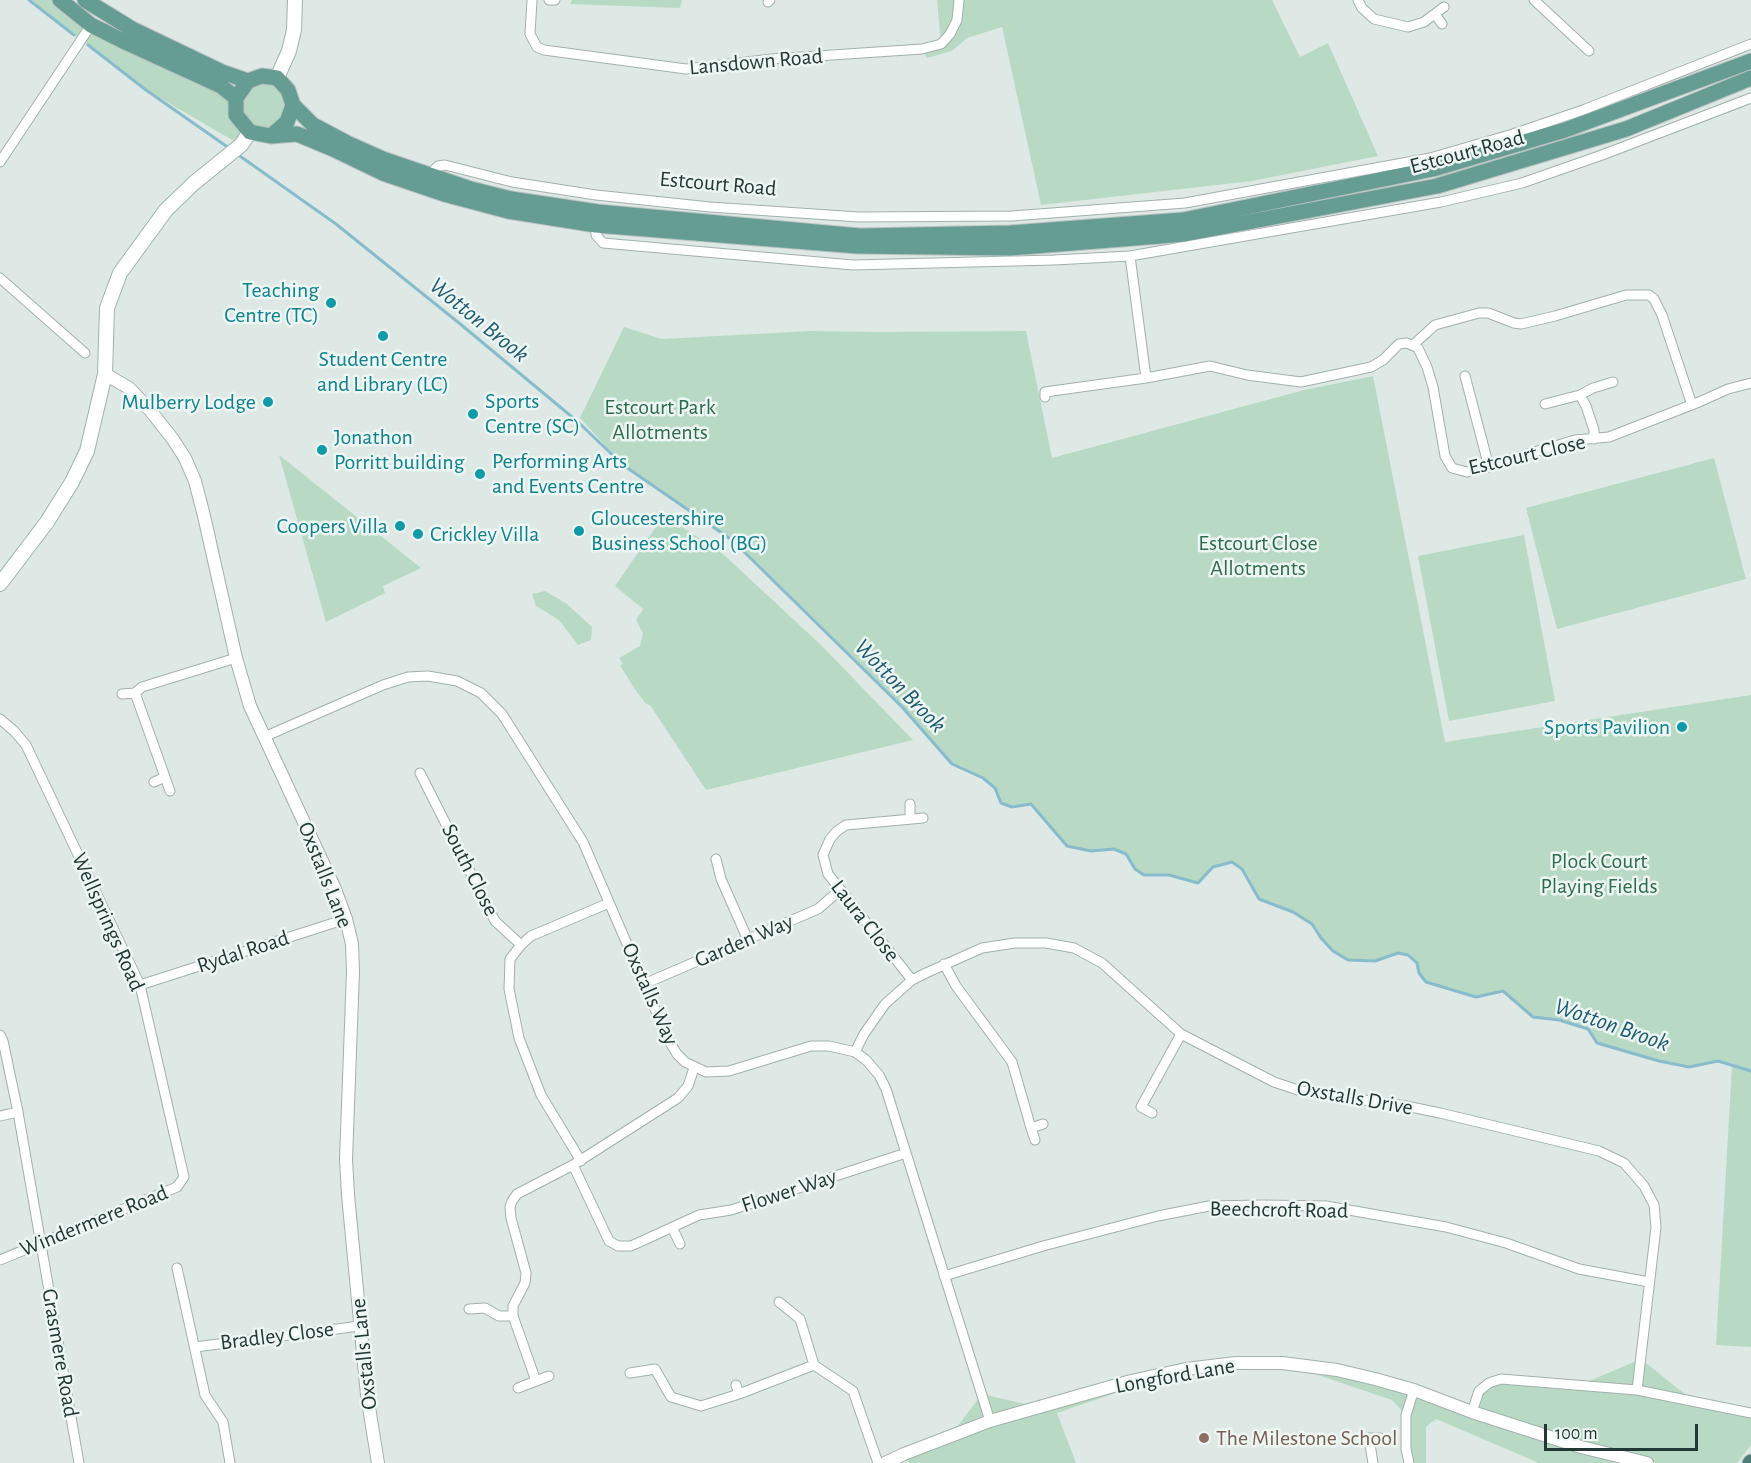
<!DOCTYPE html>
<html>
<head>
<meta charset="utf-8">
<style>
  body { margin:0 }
  #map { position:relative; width:1751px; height:1463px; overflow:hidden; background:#dee9e5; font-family:"Alegreya Sans",sans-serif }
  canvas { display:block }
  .scale { position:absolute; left:1544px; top:1424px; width:154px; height:27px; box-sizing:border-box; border:3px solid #213834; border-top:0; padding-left:8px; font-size:18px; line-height:21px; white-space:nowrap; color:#213834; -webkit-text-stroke:4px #eef6f3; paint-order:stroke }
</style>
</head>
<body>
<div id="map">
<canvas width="1751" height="1463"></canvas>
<div class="scale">100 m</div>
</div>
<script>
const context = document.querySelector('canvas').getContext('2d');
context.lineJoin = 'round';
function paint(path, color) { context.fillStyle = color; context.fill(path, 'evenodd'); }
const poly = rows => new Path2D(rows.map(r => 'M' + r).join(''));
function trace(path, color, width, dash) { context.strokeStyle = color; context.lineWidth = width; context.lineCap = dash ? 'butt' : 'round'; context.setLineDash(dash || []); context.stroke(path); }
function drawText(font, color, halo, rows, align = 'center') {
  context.font = font + ' "Alegreya Sans",sans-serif'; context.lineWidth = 5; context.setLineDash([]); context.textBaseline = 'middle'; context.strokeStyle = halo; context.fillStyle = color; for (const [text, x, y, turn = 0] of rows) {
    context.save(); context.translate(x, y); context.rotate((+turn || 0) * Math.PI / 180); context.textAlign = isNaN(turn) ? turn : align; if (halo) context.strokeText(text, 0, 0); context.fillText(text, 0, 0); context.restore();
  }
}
const green = poly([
  [29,0,60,0,235,98,248,81,277,78,293,105,271,136,250,132,241,145,146,90],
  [572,0,682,0,680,8,570,4],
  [937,0,1272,0,1300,57,1328,43,1378,156,1252,181,1041,205,1002,27,967,38,952,51,927,58,922,49,941,44],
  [624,327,662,339,810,331,880,332,1026,331,1052,458,1304,390,1373,376,1445,742,1751,695,1751,1347,1716,1345,1732,1065,1718,1061,1689,1067,1659,1061,1597,1043,1588,1029,1559,1020,1533,1017,1503,991,1476,997,1426,982,1419,973,1417,963,1408,955,1399,953,1375,961,1348,960,1333,951,1321,938,1312,924,1293,912,1259,899,1242,869,1232,862,1213,867,1198,883,1169,875,1144,875,1135,869,1126,854,1114,849,1091,851,1067,846,1031,804,1012,807,1001,803,995,788,983,778,952,764,902,707,732,540,623,465,580,418],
  [279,455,421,568,383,586,385,593,326,622],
  [1714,458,1746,579,1557,629,1526,508],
  [664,515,723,554,821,645,913,740,706,790,650,705,646,704,634,688,620,665,623,664,619,658,640,646,643,633,636,620,643,609,615,586],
  [1524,535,1555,701,1449,721,1418,556],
  [545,591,567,604,592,627,591,640,578,645,559,620,536,606,532,594],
  [1641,1359,1691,1399,1747,1412,1751,1408,1751,1445,1737,1463,1539,1463,1436,1419,1426,1427,1426,1463,1409,1463,1406,1415,1392,1400,1282,1363,1337,1370,1471,1411,1489,1383,1582,1384],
  [1186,1369,1057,1413,1076,1463,909,1463,908,1461,885,1463,950,1436,982,1394,1038,1407]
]);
const stream = poly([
  [29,0,74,35],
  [88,45,146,90,229,148],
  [237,154,336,224,459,323,577,421,623,465,732,540,902,707,952,764,983,778,995,788,1001,803,1012,807,1031,804,1067,846,1091,851,1114,849,1126,854,1135,869,1144,875,1169,875,1198,883,1213,867,1232,862,1242,869,1259,899,1293,912,1312,924,1321,938,1333,951,1348,960,1375,961,1398,953,1408,955,1417,963,1419,973,1426,982,1476,997,1503,991,1533,1017,1559,1020,1588,1029,1597,1043,1659,1061,1689,1067,1718,1061,1751,1071]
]);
const minor = poly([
  [532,0,530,34,537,47,544,50,686,69,772,59,922,49,941,44,950,34,957,20,959,0],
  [549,0,555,0],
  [1358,0,1362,8,1374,19,1408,27,1424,22,1444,7],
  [1534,0,1589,51],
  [768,2,770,0],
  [1435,14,1442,24],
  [0,162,91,25],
  [428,176,438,166,445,165,512,182,596,195,710,207,859,217,1012,216,1185,203,1430,158,1513,134,1583,110,1751,44],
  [596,225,596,235,603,243,853,265,1054,260,1130,256,1441,202,1522,183,1602,155,1751,98],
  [1130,256,1146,378],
  [0,278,85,353],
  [1413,345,1435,325,1479,313,1488,313,1514,323,1521,324,1555,316,1626,295,1649,295,1654,299,1662,315,1692,405],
  [1465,376,1489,467],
  [1580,395,1586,406,1594,430,1594,439],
  [1045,397,1045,392,1146,378,1210,366,1247,375,1301,382,1371,367,1383,360,1399,344,1407,343,1418,348,1427,367,1433,387,1445,456,1452,468,1467,472,1575,440,1609,437,1699,402,1728,389,1751,383],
  [1545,404,1580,395,1593,388,1613,382],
  [122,694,135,693],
  [0,719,14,731,26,745,140,985,184,1177,177,1187,0,1260],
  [264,737,383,685,408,677,428,676,457,681,481,693,502,714,583,842,668,1039,677,1054,685,1062,706,1072,729,1071,811,1046,829,1046,855,1052,866,1060,879,1075,886,1089,990,1421],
  [420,773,495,921,521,945],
  [154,782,165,777],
  [170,791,135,693,142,687,236,658],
  [910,804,910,819],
  [716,859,721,879,748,940],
  [944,964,956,986,1012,1062,1031,1128],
  [912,980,828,874,823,855,830,839,837,831,846,825,923,818],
  [644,984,818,909,840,890],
  [140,985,346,919],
  [0,1035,3,1041,18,1112,79,1463],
  [855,1052,864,1034,885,1004,912,980,926,973,982,948,1015,943,1046,943,1074,948,1102,963,1181,1034,1274,1082,1301,1091,1406,1106,1440,1113,1599,1151,1624,1163,1644,1186,1654,1205,1656,1227,1637,1390],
  [1152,1113,1141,1107,1181,1034],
  [0,1116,18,1112],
  [1035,1140,1031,1128,1043,1124],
  [581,1161,541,1095,519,1038,509,989,510,959,521,945,531,936,609,903],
  [573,1165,609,1241,618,1246,631,1246,699,1215,731,1210,906,1153],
  [672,1227,680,1244],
  [177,1268,205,1395,223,1422,230,1463],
  [944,1276,1043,1246,1158,1216,1209,1206,1262,1205,1326,1206,1446,1227,1506,1243,1579,1269,1649,1282],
  [779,1302,800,1319,814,1365,853,1391,878,1463],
  [469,1309,485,1308,499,1316,513,1316],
  [195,1347,360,1326],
  [630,1373,655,1369,671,1397,701,1406,739,1394],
  [536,1381,513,1316,513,1306,525,1283,526,1273,511,1218,510,1207,512,1201,517,1194,573,1165,678,1098,688,1086,694,1068],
  [736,1385,739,1394,814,1365],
  [518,1388,549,1376],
  [1472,1412,1479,1391,1489,1383,1501,1379,1637,1390,1751,1413],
  [1373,1463,1369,1438,1380,1438],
  [1409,1463,1406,1449,1406,1415,1414,1390]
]);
const tertiary = poly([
  [105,374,129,388,149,409,172,438,185,458,195,481,204,516,236,658,250,706,335,889,346,919,352,944,353,971,346,1159,348,1195,367,1395,378,1463],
  [885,1463,904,1454,990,1421,1131,1381,1186,1369,1236,1363,1282,1363,1337,1370,1375,1379,1414,1390,1472,1412,1581,1447,1647,1463]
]);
const secondary = poly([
  [277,78,289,51,294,30,295,0],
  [0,584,47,522,72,482,87,451,105,374,107,308,120,273,166,210,194,183,241,145,250,132]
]);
const primary = poly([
  [60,0,91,25,125,42,221,86,236,98],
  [85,0,132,29,222,72,248,81],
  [293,105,313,125,347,143,383,159,471,189,511,199,598,212,860,236,1010,233,1183,220,1433,169,1565,130,1751,61],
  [271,136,287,122,293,105,288,90,277,78,262,76,248,81,236,98,236,115,250,132,271,136,297,134,333,149,385,174,444,194,508,211,596,225,857,246,1010,248,1185,234,1437,186,1626,129,1751,78]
]);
const trunk = poly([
  [1750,1463,1751,1462]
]);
const markers = [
  [331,303,6,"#0f9aa8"],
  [383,336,6,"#0f9aa8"],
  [268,402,6,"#0f9aa8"],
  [473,414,6,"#0f9aa8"],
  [322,450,6,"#0f9aa8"],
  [480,474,6,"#0f9aa8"],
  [400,526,6,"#0f9aa8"],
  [579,531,6,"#0f9aa8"],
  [418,534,6,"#0f9aa8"],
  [1682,727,6,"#0f9aa8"],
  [1204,1438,6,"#8d6e63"]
];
const streetNames = [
  ["Lansdown Road",756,62,-5],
  ["Estcourt Road",1467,152,-15],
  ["Estcourt Road",718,184,5],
  ["Estcourt Close",1527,455,-13],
  ["South Close",470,870,63],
  ["Oxstalls Lane",325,875,68],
  ["Laura Close",865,921,52],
  ["Wellsprings Road",108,922,66],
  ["Garden Way",744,941,-23],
  ["Rydal Road",243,952,-18],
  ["Oxstalls Way",650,994,66],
  ["Oxstalls Drive",1355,1098,10],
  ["Flower Way",789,1191,-18],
  ["Beechcroft Road",1279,1210,1],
  ["Windermere Road",94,1221,-22],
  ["Bradley Close",277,1336,-7],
  ["Grasmere Road",60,1353,80],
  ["Oxstalls Lane",364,1354,-96],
  ["Longford Lane",1175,1376,-10]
];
const cultureNames = [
  ["Teaching",319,290,"right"],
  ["Centre (TC)",319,315,"right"],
  ["Student Centre",383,359,"center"],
  ["and Library (LC)",383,384,"center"],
  ["Sports",485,401],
  ["Centre (SC)",485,426],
  ["Mulberry Lodge",256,402,"right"],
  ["Jonathon",334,437],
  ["Porritt building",334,462],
  ["Performing Arts",492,461],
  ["and Events Centre",492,486],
  ["Gloucestershire",591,518],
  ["Business School (BG)",591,543],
  ["Coopers Villa",388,526,"right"],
  ["Crickley Villa",430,534],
  ["Sports Pavilion",1670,727,"right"]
];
const parkNames = [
  ["Estcourt Park",660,407],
  ["Allotments",660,432],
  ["Estcourt Close",1258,543],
  ["Allotments",1258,568],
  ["Plock Court",1599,861],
  ["Playing Fields",1599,886]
];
const educationNames = [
  ["The Milestone School",1216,1438]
];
const waterNames = [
  ["Wotton Brook",479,320,39],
  ["Wotton Brook",900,686,46],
  ["Wotton Brook",1612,1025,19]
];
paint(green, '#b8dac4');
trace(stream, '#88bccd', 3);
trace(minor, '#a2b0ac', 11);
trace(tertiary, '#a2b0ac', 14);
trace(secondary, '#9eb4ae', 16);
trace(primary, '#bcc3c2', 17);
trace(trunk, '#bcc3c2', 17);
trace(minor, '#fff', 9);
trace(tertiary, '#fff', 12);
trace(secondary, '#fff', 14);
trace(primary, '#659d93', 15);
trace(trunk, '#4a8078', 15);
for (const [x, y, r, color] of markers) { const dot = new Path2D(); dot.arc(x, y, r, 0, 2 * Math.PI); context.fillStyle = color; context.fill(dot); trace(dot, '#eef6f3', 2); }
drawText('22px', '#213834', '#eef6f3', streetNames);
drawText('22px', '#0d838f', '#eef6f3', cultureNames, 'left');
drawText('22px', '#2d6d4b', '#eef6f3', parkNames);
drawText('22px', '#785e54', '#eef6f3', educationNames, 'left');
drawText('italic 24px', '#1e5c71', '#eef6f3', waterNames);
</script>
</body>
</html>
